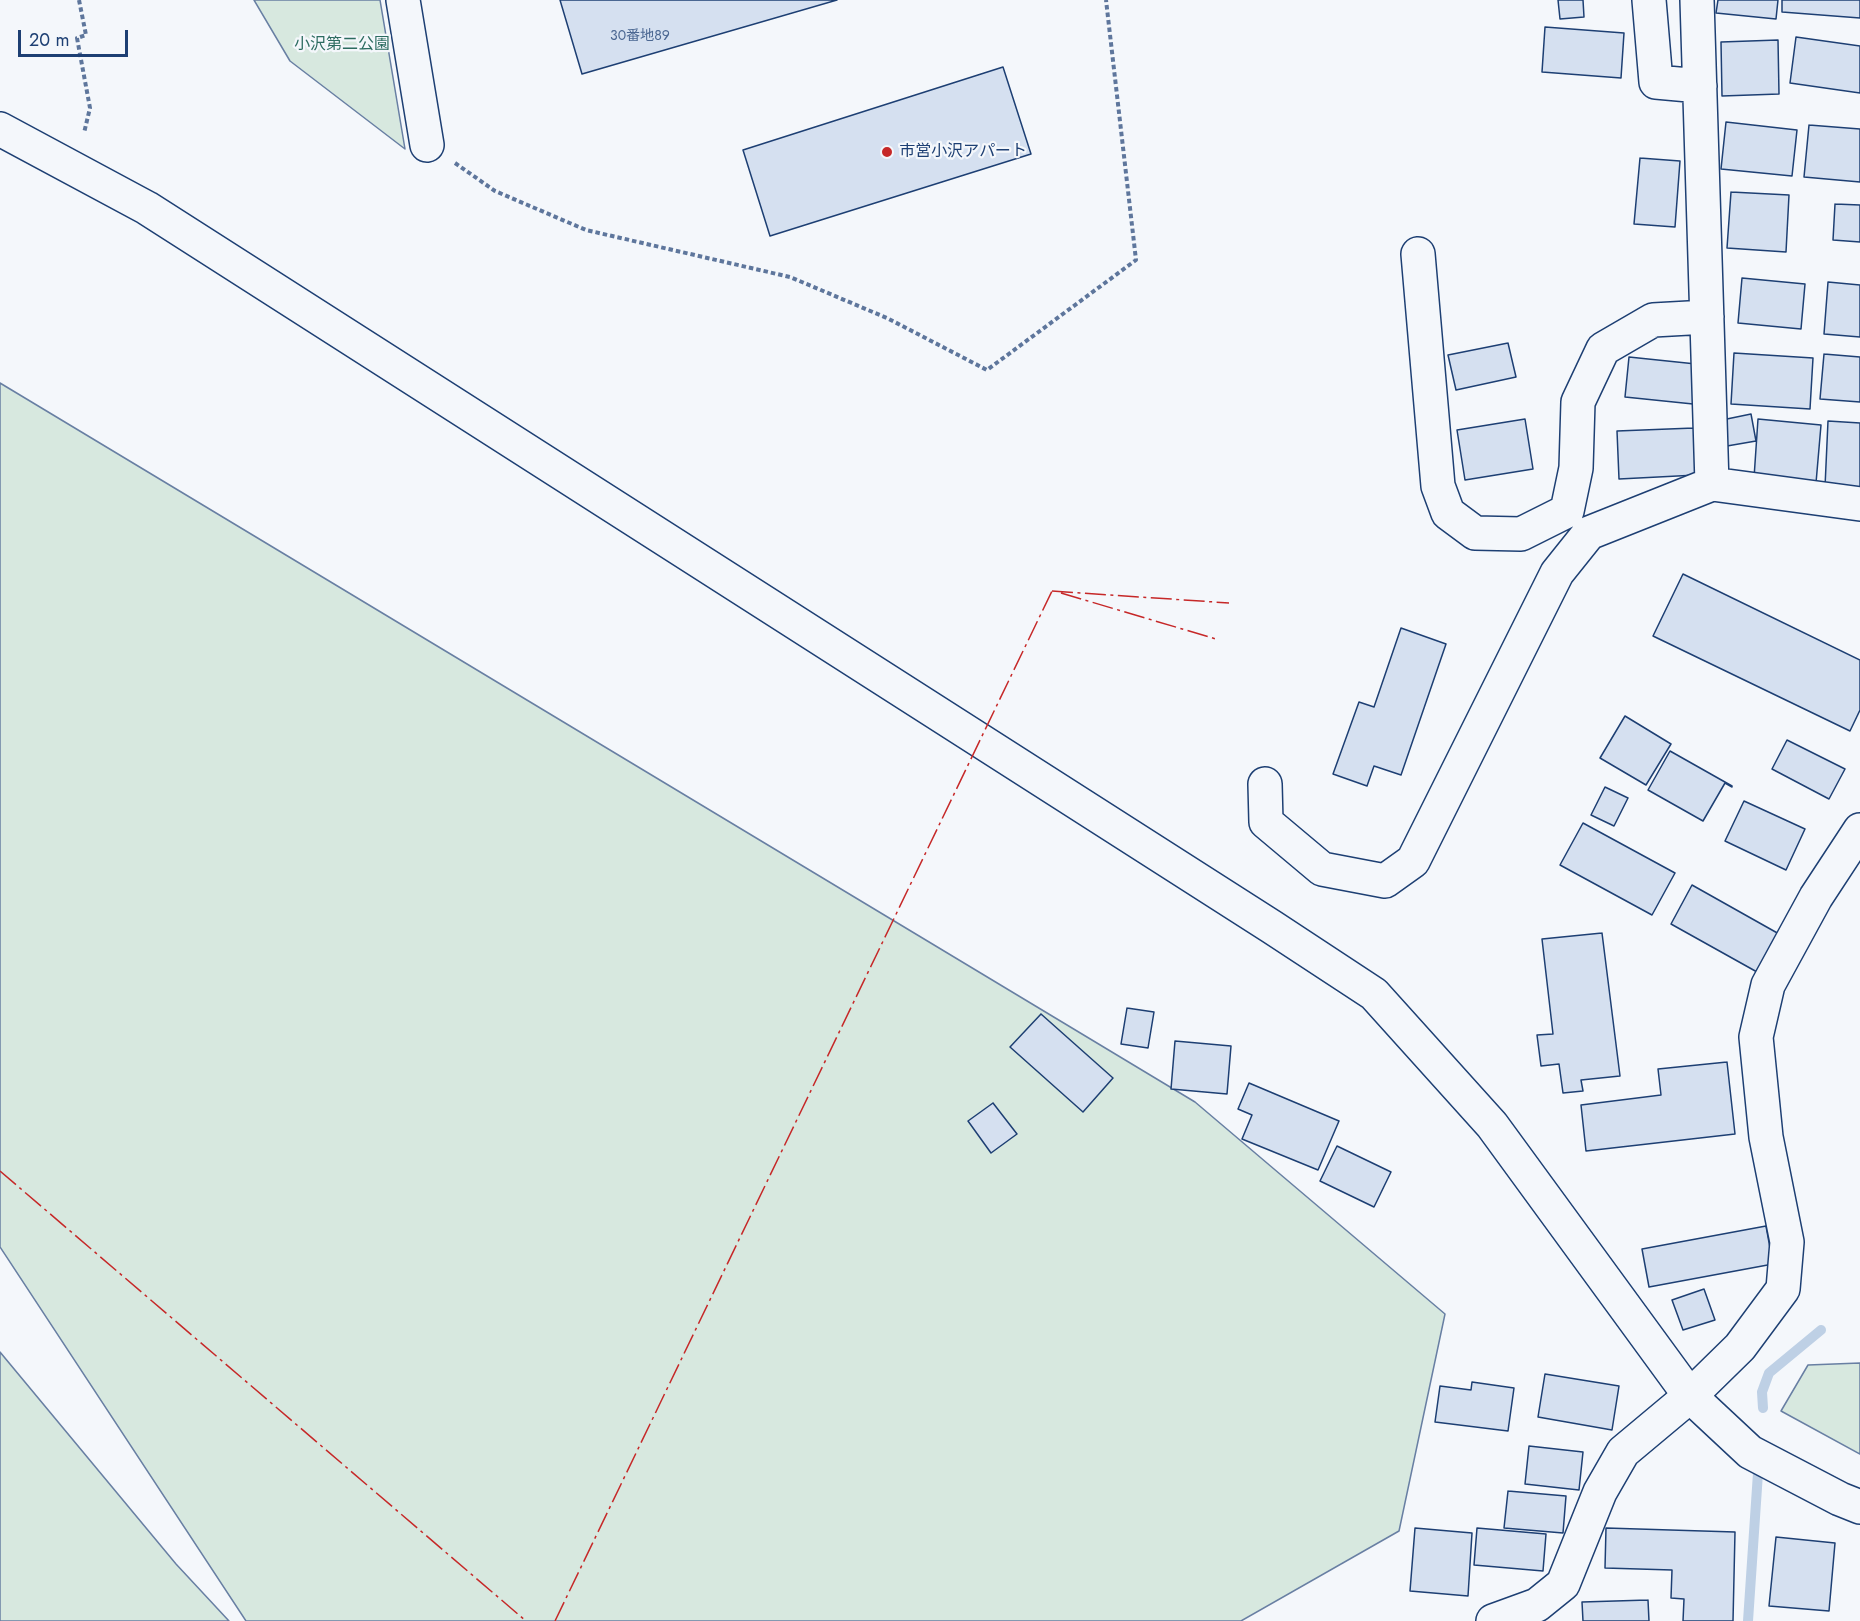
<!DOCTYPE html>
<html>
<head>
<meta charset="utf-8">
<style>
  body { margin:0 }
  #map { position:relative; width:1860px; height:1621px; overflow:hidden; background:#f4f7fb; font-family:Jost,sans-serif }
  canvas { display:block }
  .scale { position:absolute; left:18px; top:30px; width:110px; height:27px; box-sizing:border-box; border:3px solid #1d3f73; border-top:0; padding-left:8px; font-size:18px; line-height:21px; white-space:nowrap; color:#1d3f73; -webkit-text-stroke:4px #f4f7fb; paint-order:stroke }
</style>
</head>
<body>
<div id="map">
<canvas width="1860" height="1621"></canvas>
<div class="scale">20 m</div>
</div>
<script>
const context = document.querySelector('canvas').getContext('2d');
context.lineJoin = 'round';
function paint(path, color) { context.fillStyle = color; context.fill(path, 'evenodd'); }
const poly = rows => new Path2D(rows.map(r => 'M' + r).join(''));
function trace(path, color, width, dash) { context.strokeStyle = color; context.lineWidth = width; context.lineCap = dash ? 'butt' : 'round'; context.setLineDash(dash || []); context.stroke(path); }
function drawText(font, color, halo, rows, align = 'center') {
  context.font = font + ' Jost,"Noto Sans JP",sans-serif'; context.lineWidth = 4.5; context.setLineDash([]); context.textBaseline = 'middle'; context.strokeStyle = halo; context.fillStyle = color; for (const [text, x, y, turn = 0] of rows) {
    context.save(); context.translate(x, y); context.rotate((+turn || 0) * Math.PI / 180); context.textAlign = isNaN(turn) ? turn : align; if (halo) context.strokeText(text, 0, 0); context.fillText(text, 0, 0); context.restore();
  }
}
const green = poly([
  [254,0,380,0,405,149,290,61,254,0],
  [0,383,1195,1102,1445,1314,1399,1531,1241,1621,246,1621,0,1247,0,383],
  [0,1352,176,1564,229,1621,0,1621,0,1352],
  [1860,1363,1860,1454,1781,1411,1808,1365,1860,1363]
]);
const stream = poly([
  [1763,1408,1762,1392,1769,1373,1821,1330],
  [1748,1621,1758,1473]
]);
const building = poly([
  [560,0,837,0,582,74,560,0],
  [1558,0,1583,0,1584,17,1560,19,1558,0],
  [1718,0,1778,0,1776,19,1716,13,1718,0],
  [1782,0,1860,0,1860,18,1782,12,1782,0],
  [1545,27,1624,33,1621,78,1542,72,1545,27],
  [1796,37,1860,46,1860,93,1790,83,1796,37],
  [1778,40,1779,94,1722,96,1721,42,1778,40],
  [1003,67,1031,154,770,236,743,150,1003,67],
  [1726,122,1797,130,1792,176,1721,169,1726,122],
  [1809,125,1860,129,1860,182,1804,177,1809,125],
  [1640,158,1680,161,1675,227,1634,224,1640,158],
  [1731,192,1789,195,1786,252,1727,248,1731,192],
  [1835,204,1860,205,1860,242,1833,240,1835,204],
  [1742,278,1805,284,1801,329,1738,323,1742,278],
  [1828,282,1860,285,1860,337,1824,334,1828,282],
  [1508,343,1516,377,1456,390,1448,355,1508,343],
  [1734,353,1813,358,1810,409,1731,404,1734,353],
  [1824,354,1860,357,1860,402,1820,399,1824,354],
  [1629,357,1696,364,1693,404,1625,397,1629,357],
  [1751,414,1756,441,1727,446,1722,420,1751,414],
  [1525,419,1533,469,1465,480,1457,430,1525,419],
  [1758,419,1821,425,1816,483,1754,478,1758,419],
  [1828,421,1860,423,1860,489,1825,487,1828,421],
  [1694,428,1697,475,1619,479,1617,431,1694,428],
  [1683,574,1860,660,1860,710,1850,731,1653,636,1683,574],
  [1401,628,1446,644,1401,775,1374,766,1367,786,1333,774,1359,702,1374,707,1401,628],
  [1625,716,1671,744,1646,785,1600,758,1625,716],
  [1787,740,1845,769,1829,799,1772,769,1787,740],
  [1670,751,1732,786,1732,787,1725,783,1703,821,1648,790,1670,751],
  [1605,787,1628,798,1614,826,1591,815,1605,787],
  [1744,801,1805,829,1786,870,1725,841,1744,801],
  [1583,823,1675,873,1652,915,1560,865,1583,823],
  [1692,885,1788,939,1766,977,1671,924,1692,885],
  [1602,933,1620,1076,1581,1080,1583,1091,1563,1093,1559,1064,1541,1066,1537,1035,1553,1034,1542,939,1602,933],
  [1127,1008,1154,1012,1148,1048,1121,1044,1127,1008],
  [1041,1014,1113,1078,1083,1112,1010,1047,1041,1014],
  [1175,1041,1231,1046,1227,1094,1171,1089,1175,1041],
  [1727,1062,1735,1134,1586,1151,1581,1105,1661,1095,1658,1069,1727,1062],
  [1249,1083,1339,1121,1318,1170,1242,1139,1252,1115,1238,1109,1249,1083],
  [993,1103,1017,1134,991,1153,968,1121,993,1103],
  [1337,1146,1391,1172,1374,1207,1320,1181,1337,1146],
  [1766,1226,1773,1264,1649,1287,1642,1249,1766,1226],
  [1704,1289,1715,1320,1683,1330,1672,1300,1704,1289],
  [1545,1374,1619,1386,1612,1430,1538,1417,1545,1374],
  [1472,1382,1514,1388,1508,1431,1435,1422,1440,1386,1471,1390,1472,1382],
  [1529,1446,1583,1452,1579,1490,1525,1484,1529,1446],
  [1508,1491,1566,1496,1563,1533,1504,1528,1508,1491],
  [1415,1528,1472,1533,1468,1596,1410,1591,1415,1528],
  [1477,1528,1546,1534,1543,1571,1474,1565,1477,1528],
  [1606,1528,1735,1532,1733,1621,1683,1621,1684,1599,1671,1598,1672,1570,1605,1568,1606,1528],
  [1776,1537,1835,1543,1829,1611,1769,1606,1776,1537],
  [1648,1600,1649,1621,1583,1621,1582,1602,1648,1600]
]);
const path = poly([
  [79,0,86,35,77,38,90,108,84,133],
  [455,163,495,191,586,230,790,277,887,318,987,370,1136,260,1106,0]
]);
const minor = poly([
  [403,0,427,145],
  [1649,0,1656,82,1700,86],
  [1697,0,1712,484,1860,504],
  [1418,254,1438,486,1448,513,1475,533,1521,534,1567,511,1576,468,1578,402,1603,349,1653,320,1707,317],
  [1265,784,1266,822,1322,869,1385,881,1413,861,1557,573,1589,533,1712,484],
  [1493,1621,1537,1605,1563,1584,1600,1492,1623,1452,1690,1396]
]);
const tertiary = poly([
  [0,129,147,208,1272,927,1374,994,1492,1125,1690,1396,1750,1452,1840,1499,1860,1507],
  [1690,1396,1740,1347,1783,1289,1787,1242,1766,1137,1756,1037,1768,985,1816,897,1860,830]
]);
const power = poly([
  [1052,591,1229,603],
  [1061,593,1216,639],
  [0,1171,526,1621],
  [555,1621,1052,591]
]);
const markers = [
  [887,152,6,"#c62828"]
];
const numberNames = [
  ["30番地89",640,37]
];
const parkNames = [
  ["小沢第二公園",342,45]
];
const poiNames = [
  ["市営小沢アパート",899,152]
];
paint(green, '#d7e8df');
trace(green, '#687fa3', 1.5);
trace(stream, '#bed0e5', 10);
paint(building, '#d5e0f0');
trace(building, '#1d3f73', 1.5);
trace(minor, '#1d3f73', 36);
trace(tertiary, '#1d3f73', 36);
trace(path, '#5e769c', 4, [4.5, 3]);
trace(minor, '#f4f7fb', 33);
trace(tertiary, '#f4f7fb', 33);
trace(power, '#c62828', 1.5, [21, 4.5, 3, 4.5]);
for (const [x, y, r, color] of markers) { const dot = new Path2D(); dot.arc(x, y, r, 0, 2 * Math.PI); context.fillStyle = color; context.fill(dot); trace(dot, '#f4f7fb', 2); }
drawText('14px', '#4b6792', null, numberNames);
drawText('16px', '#2c6c60', '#f4f7fb', parkNames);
drawText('16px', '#1d3f73', '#f4f7fb', poiNames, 'left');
</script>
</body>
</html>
